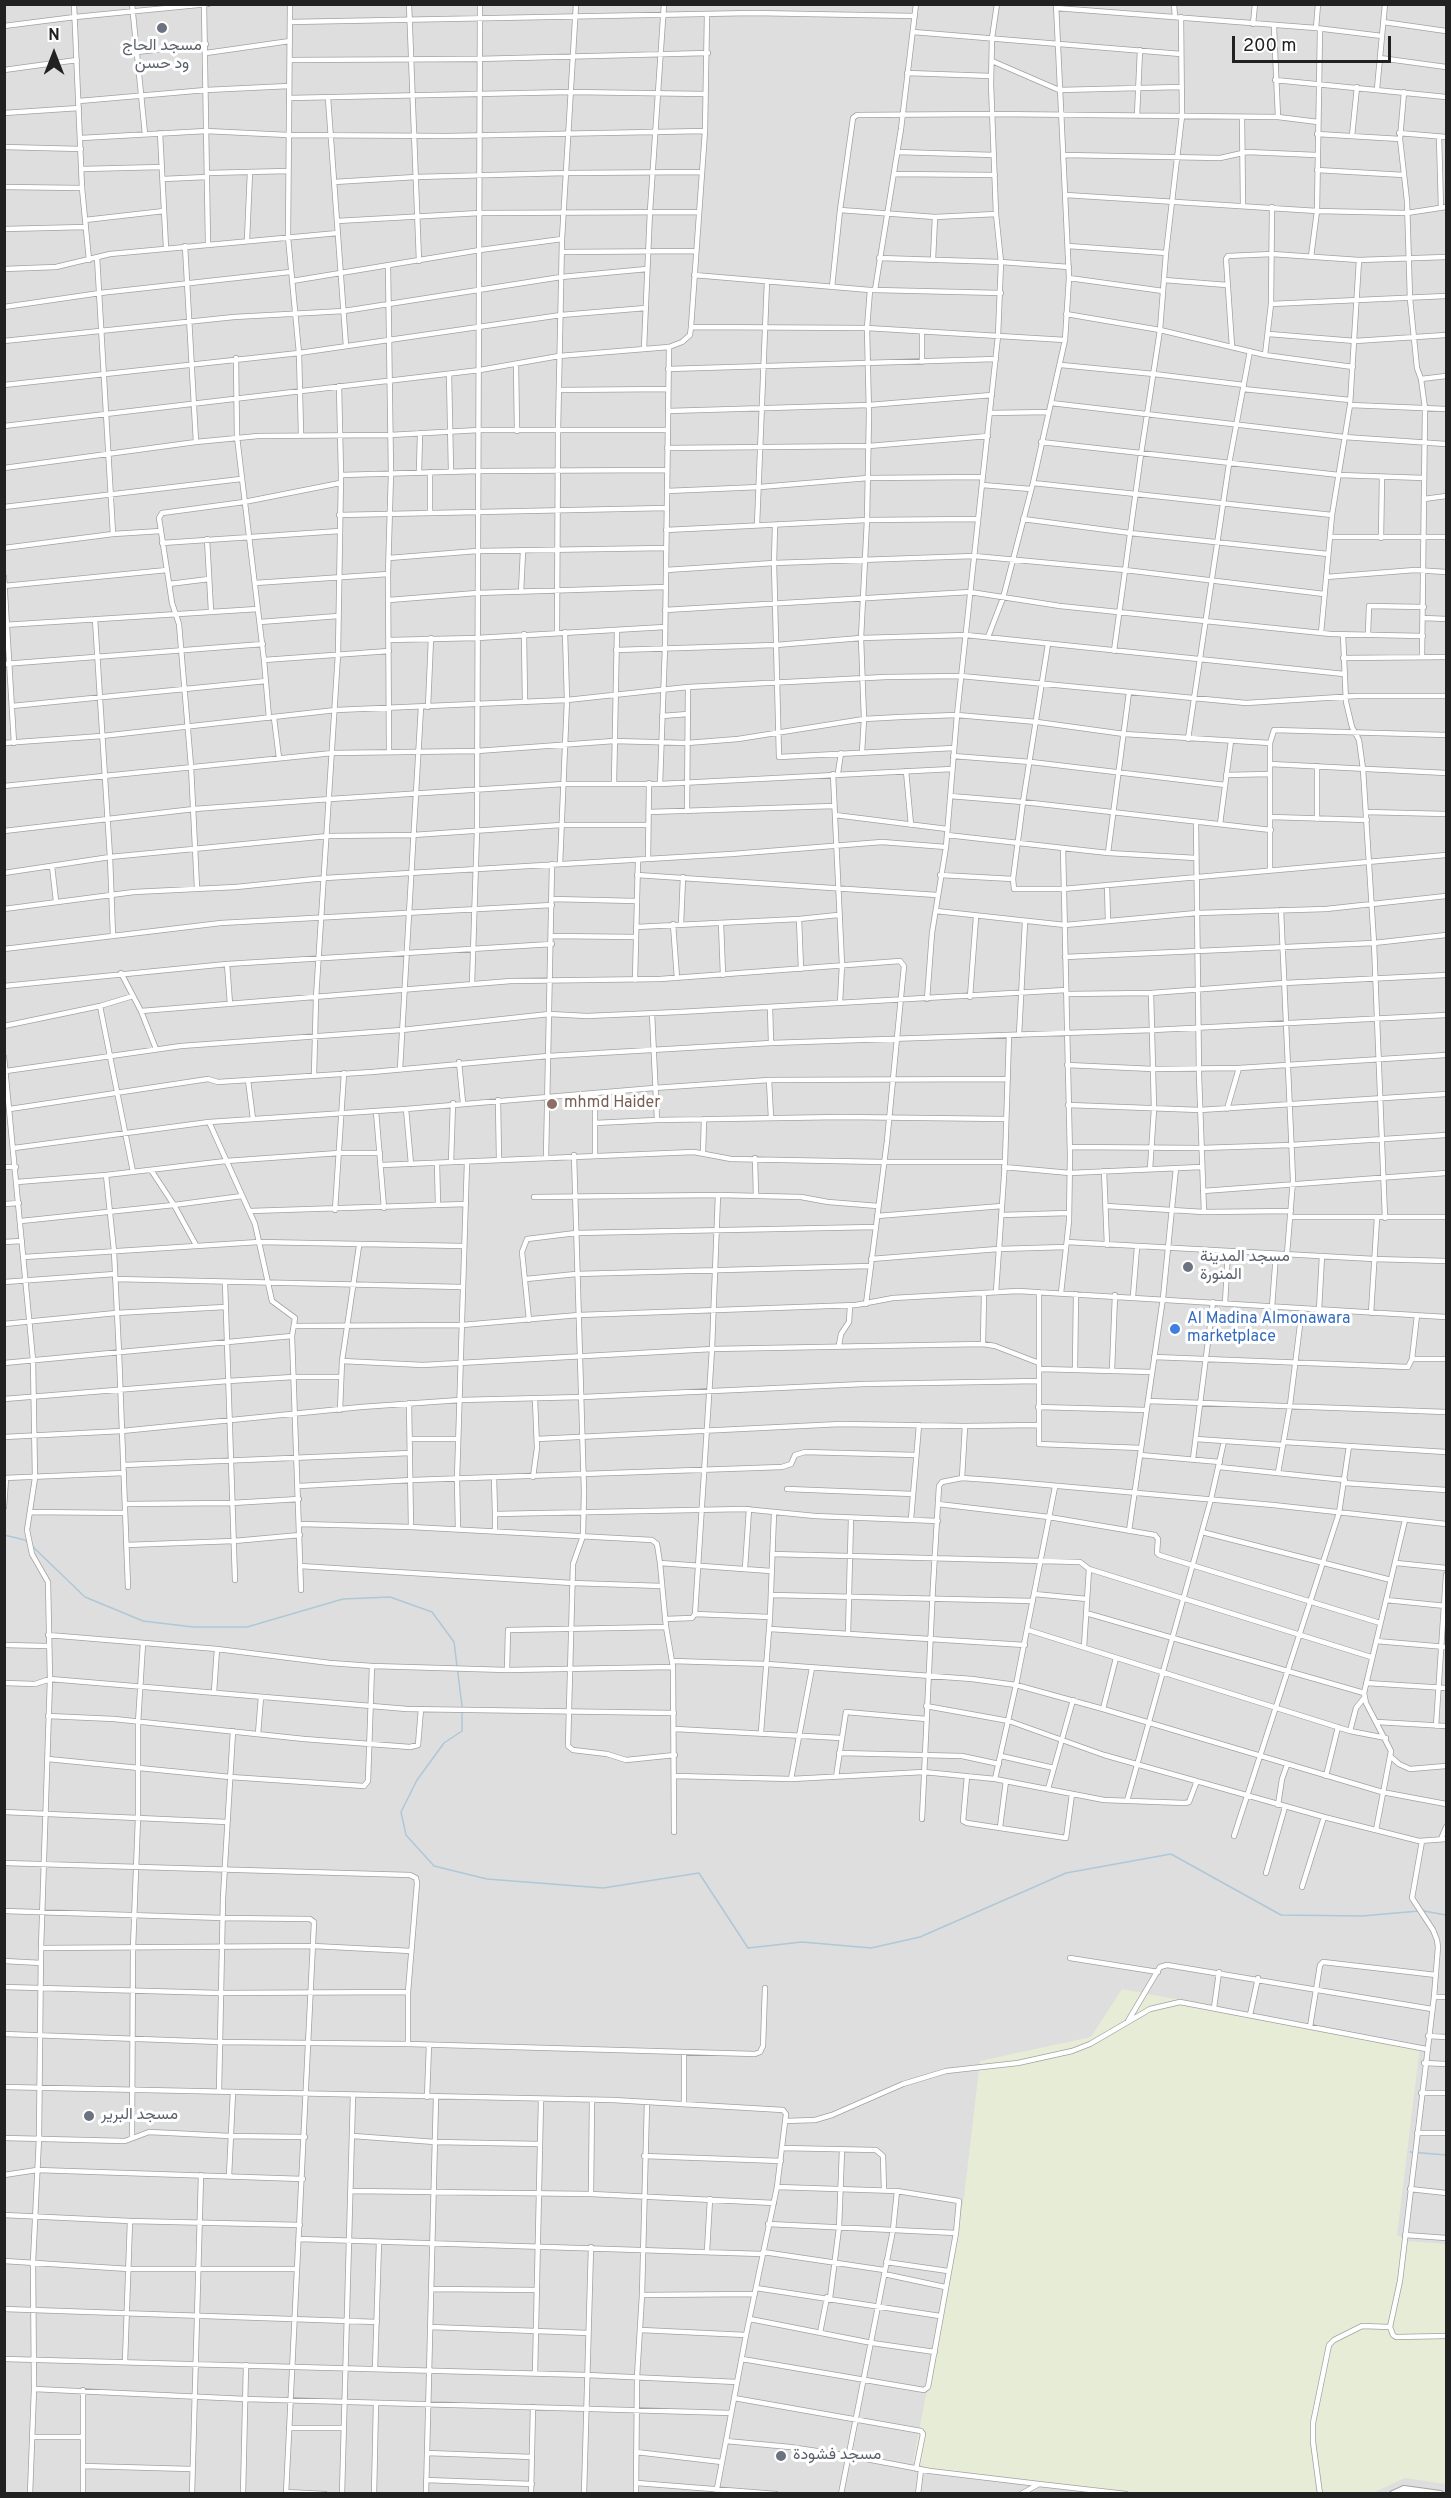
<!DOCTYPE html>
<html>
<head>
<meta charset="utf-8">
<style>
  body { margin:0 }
  #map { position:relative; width:1451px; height:2498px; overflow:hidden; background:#f0efe9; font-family:Overpass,sans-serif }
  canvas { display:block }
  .frame { position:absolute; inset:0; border:6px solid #212121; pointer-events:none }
  .north { position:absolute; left:24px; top:24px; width:60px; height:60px; -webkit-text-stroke:4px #fff; paint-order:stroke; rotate:0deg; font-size:16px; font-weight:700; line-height:24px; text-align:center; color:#212121 }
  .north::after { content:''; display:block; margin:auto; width:21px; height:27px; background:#212121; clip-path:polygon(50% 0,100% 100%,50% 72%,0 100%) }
  .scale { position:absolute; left:1232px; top:36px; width:159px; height:27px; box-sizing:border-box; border:3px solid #212121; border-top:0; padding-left:8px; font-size:18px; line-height:21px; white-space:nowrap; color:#212121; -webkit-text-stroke:4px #fff; paint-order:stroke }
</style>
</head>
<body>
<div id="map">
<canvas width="1451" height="2498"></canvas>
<div class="frame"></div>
<div class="north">N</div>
<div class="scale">200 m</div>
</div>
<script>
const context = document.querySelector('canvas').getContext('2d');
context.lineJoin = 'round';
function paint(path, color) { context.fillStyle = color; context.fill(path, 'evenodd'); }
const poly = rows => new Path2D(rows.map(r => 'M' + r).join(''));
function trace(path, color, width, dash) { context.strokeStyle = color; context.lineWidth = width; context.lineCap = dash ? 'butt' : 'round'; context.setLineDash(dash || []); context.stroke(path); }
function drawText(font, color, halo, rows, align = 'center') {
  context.font = font + ' Overpass,Vazirmatn,sans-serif'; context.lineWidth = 6; context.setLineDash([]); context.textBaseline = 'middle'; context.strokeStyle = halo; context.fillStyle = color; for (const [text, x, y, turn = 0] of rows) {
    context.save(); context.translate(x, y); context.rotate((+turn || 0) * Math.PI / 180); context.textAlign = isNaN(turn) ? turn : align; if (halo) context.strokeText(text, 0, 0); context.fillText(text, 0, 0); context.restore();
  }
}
const residential = poly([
  [5,5,1446,5,1446,2493,5,2493]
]);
const farmland = poly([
  [1122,1989,1420,2046,1397,2235,1407,2241,1446,2244,1446,2484,1405,2478,1370,2494,1143,2494,927,2468,913,2462,964,2197,980,2061,1091,2037]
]);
const stream = poly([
  [4,1535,25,1540,28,1543],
  [32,1546,85,1597,143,1621,193,1627,247,1627,343,1599,390,1597,432,1612,454,1642,462,1706,462,1731,444,1743,417,1780,401,1812,406,1835,434,1866,487,1879,603,1888,699,1873,748,1948,802,1942,871,1948,920,1937,1066,1873,1171,1854,1281,1915,1362,1916,1419,1911],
  [1424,1911,1446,1915],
  [1410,2152,1446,2155]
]);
const minor = poly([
  [74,4,82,188,89,260],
  [132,4,145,134],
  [204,4,208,244],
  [290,4,288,237,299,353,301,434],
  [409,4,419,261],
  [1174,4,1175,17],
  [1056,8,1316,28,1382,36],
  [290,22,753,13,915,16],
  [1383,22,1446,31],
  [1253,24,1255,4],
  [4,26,75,17,208,4],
  [1274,27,1278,117],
  [1316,28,1318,4],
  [913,32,1181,54],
  [137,52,206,44],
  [206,53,290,41],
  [1380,58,1446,67],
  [290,60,477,59,708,53],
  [992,61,1059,90,1180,87],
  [4,70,77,60],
  [907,73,991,76],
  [1275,80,1446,97],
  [1377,89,1385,4],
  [1404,92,1400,139,1407,201,1410,299,1417,368,1421,379,1446,376],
  [289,98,571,92,705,94],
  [328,98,346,346],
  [79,101,206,90,289,86],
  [4,113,79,108],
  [1137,116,1140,50],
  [1242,117,1243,205],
  [160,133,166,248],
  [1399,133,1446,137],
  [1317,134,1400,139],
  [1352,136,1357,87],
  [1439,137,1441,208],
  [81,138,206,131,288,135,447,136,705,131],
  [4,147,81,149],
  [897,152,994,155],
  [1064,155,1220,158,1247,152,1316,155],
  [82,169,162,167],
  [1317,170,1404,175],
  [207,173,288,171],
  [894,174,995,175],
  [163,179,207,177],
  [334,182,416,177,566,173,702,172],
  [4,187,82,188],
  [1066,195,1317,211,1407,213,1446,207],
  [840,210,935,217,996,214],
  [85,220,164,211],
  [337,221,480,213,698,212],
  [4,229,86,227],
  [247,240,250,172],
  [185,246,196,442],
  [1068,246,1166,253],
  [562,252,696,251],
  [97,257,113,534],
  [1311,257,1317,211,1320,29],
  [879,258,1001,262,1069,267],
  [933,259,935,217],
  [388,266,391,473,388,574,389,752],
  [4,269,56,267,110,254,338,233],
  [694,275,870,290],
  [1069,278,1163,291],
  [1164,280,1227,285],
  [292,281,480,250,562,239],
  [832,287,840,210,853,118,857,115,992,114,1278,117,1318,122],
  [875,290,1001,293],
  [1271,304,1446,296],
  [4,307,100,293,290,272],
  [1066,314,1160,330,1265,355,1353,367],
  [691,327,867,328,1065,340],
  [1269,334,1355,341,1446,335],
  [4,341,234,317,344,311,561,277,647,269],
  [1232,346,1226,259,1228,256,1272,254,1359,260,1446,257],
  [644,348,650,211,664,4],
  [1265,355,1271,304,1272,207],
  [236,358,237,437,264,660,269,718],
  [922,362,922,332],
  [516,364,517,431],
  [1061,365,1154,374,1244,385],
  [668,369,996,359],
  [449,374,451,471],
  [1421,379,1425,408,1422,657],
  [4,385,299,353,561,315,646,308],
  [1243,389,1350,400],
  [560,390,668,389],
  [1051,403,1344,437,1446,444],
  [1350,405,1446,409],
  [668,411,869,405,992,395],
  [990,413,1049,412],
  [4,426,480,370,559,356,669,347,682,342,690,335,691,327,705,131,707,14],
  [1041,442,1339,475,1424,478],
  [667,448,869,446,988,436],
  [4,468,196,442,258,436,390,435,479,430,667,430],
  [419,472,420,433],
  [430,472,430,513],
  [341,475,479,471,667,470],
  [1033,483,1332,515],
  [982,485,1031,489],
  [667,491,760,487,868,478,983,477],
  [1424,499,1446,496],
  [4,507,241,479],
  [339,515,666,508],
  [1023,519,1130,533,1328,554],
  [757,525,767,281],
  [775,525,774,563,779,757,954,748],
  [666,530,867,520,978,519],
  [161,531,172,603,179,624,191,766,197,888],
  [1330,537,1446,537],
  [1381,538,1382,478],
  [207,539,211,611],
  [162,543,340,531],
  [4,548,113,534,161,531,159,518,162,513,244,502,340,483],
  [389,558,477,551,666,548],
  [666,570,774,563,974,556,1125,570,1324,594],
  [4,577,14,743],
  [1326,577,1415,570,1446,572],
  [255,583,388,574],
  [169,584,209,579],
  [4,586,167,570],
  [521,592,523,551],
  [389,600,477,593,665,587],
  [665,610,970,592,1060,606,1331,634,1423,636],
  [1424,618,1446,619],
  [95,619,110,857,113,936],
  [260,622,338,616],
  [4,625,258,609],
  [557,632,558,431,562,239,576,4],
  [1321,633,1332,515,1350,405,1359,260],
  [524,634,525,702],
  [1368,634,1369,606,1424,607],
  [1343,635,1346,702,1352,727,1359,740,1363,769,1374,943,1385,1218],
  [988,637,1003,598,1033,483,1065,340,1069,278,1056,4],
  [389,640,477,638,665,627],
  [1048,644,1023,802,1013,879,1014,889,1063,889,1446,855],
  [616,650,776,645,861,638,966,635,1344,674],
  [1114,651,1141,454,1160,330,1166,253,1182,116,1181,17],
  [1343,658,1446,657],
  [264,660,389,651],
  [4,664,263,644],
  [12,706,266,681],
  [428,707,431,638],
  [662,716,688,714],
  [274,718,279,758],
  [1188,739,1229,464,1250,351],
  [4,743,102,736,336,710,567,700,688,687,886,677,961,676,1246,703,1356,696,1446,696],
  [862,752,864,719,861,638,867,520,869,414,867,328,870,290,875,290,901,129,916,4],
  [953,756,1031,762,1225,785],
  [1270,764,1446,773],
  [1317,766,1317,819],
  [906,771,911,825],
  [838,773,841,753],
  [833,774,842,965,840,1002],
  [1226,775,1270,774],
  [614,783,617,630],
  [660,784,665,647,669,347],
  [4,786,333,753,477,751,614,741,687,743,738,739,864,719,901,717,957,715,1037,722,1124,734,1270,743],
  [950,796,1023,802,1271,830],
  [687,811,688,687],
  [649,812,834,806],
  [1366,812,1446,814],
  [835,815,947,829],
  [1271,817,1367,820],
  [1196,822,1199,1075,1204,1212],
  [1220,824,1231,741],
  [4,831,194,809,330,799,564,784,660,784,952,769],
  [947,835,1108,853,1196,858],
  [1108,853,1129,692],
  [648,859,649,783],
  [560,864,567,700,565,632],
  [52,866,56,901],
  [1270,870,1270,743,1274,730,1446,735],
  [4,873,110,857,328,836,413,835,561,825,648,825],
  [637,875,937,895],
  [940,875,1013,879],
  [1107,885,1108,921],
  [552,899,636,901],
  [4,909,134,892,236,887,325,878,732,854,882,842,946,847],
  [1281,910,1293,1180,1287,1254],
  [936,911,1065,925,1197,913,1326,909,1446,896],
  [799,919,801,969],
  [721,923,723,975],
  [673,924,677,978],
  [681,924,683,877],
  [636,927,799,919,838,915],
  [552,936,636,937],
  [4,949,221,923,552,905],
  [1065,957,1374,943,1446,935],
  [227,964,230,1004],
  [121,973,141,1011,156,1049],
  [635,980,638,860],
  [472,984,477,831,480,4],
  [4,986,227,964,552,944],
  [1066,994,1151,993,1284,983,1446,975],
  [970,997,976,917],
  [927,999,932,933,946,847,957,715,998,336,1001,262,996,214,991,84,992,38,997,4],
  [100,1006,133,1172],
  [770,1007,771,1043],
  [141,1011,511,981,660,979,900,961,904,966,887,1141,866,1304],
  [652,1013,657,1120],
  [4,1026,100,1006,133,996],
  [1019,1035,1025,922],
  [4,1057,33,1360,35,1478,27,1530,32,1554,48,1582,50,1679,41,1948,39,2138,33,2262,34,2389,30,2494],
  [459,1062,463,1103],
  [1067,1065,1153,1069,1239,1068,1446,1055],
  [400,1069,421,707],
  [6,1071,181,1046,402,1030,549,1014,587,1016,679,1012,1066,990],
  [314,1075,316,998,338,654,341,475,339,386],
  [248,1080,253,1119],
  [769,1080,771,1118],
  [595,1093,595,1155],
  [498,1100,499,1160],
  [1068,1105,1200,1110,1446,1094],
  [10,1109,208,1079,218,1082,372,1072,548,1056,771,1043,1153,1030,1446,1015],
  [406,1109,411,1164],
  [1227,1109,1239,1068],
  [376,1111,384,1208],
  [595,1123,657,1120,842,1117,1006,1119],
  [1070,1147,1201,1148,1291,1145,1446,1135],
  [14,1148,209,1122,406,1109,654,1088,769,1080,1008,1079],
  [703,1153,704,1119],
  [574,1155,584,1492,583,1536,573,1564,568,1746,573,1750,607,1754,626,1760,675,1755],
  [546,1157,552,864],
  [755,1158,756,1196],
  [451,1162,453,1103],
  [437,1163,438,1205],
  [382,1165,694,1152,731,1159,884,1162,1005,1162],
  [4,1167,16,1167],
  [1004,1167,1070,1173,1201,1167],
  [1150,1169,1154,1109,1151,993],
  [151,1170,174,1205,196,1245],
  [1104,1171,1107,1245],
  [106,1175,114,1251,119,1353,128,1587],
  [17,1182,106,1175,226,1161,339,1153,380,1153],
  [1203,1191,1446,1173],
  [718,1195,801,1197,828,1202,878,1206],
  [534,1197,718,1195,712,1349,695,1614],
  [4,1204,19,1203],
  [1106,1206,1204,1212,1291,1211],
  [335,1210,344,1073],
  [250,1211,466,1204],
  [1001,1215,1069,1213],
  [877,1216,1002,1206],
  [1290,1217,1446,1217],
  [21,1221,174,1205,242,1196],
  [4,1242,22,1241],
  [1067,1242,1374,1259,1446,1261],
  [24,1257,259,1242,463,1246],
  [871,1259,998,1249,1066,1247],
  [115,1279,462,1287],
  [526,1279,576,1274,870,1266],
  [4,1282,115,1274],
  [225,1282,235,1580],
  [996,1292,1005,1162,1009,1035],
  [1039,1292,1039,1444,1141,1448],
  [1061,1293,1069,1221,1070,1156,1063,848],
  [1133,1296,1137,1247],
  [1225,1303,1228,1252],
  [1272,1307,1276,1254],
  [1319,1310,1322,1256],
  [1371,1313,1377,1218],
  [529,1320,522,1252,527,1239,576,1233,875,1227],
  [4,1324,116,1313,225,1307],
  [294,1326,462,1325,579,1315,856,1305,893,1298,1018,1291,1446,1317],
  [292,1336,301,1590],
  [983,1344,984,1293],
  [839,1345,841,1334,849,1322,850,1306],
  [1154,1357,1408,1367,1412,1359,1417,1315],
  [1412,1359,1446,1359],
  [342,1361,423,1365,712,1349,983,1344,995,1346,1039,1363],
  [4,1363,292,1336,295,1318,272,1301,255,1224,209,1122],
  [1039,1369,1152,1372],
  [1075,1369,1076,1294],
  [1112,1370,1115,1295],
  [4,1399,228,1381,294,1377,340,1377],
  [1148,1401,1446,1412],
  [409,1403,411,1527],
  [1038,1407,1146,1410],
  [340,1410,342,1361,359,1246],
  [4,1437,122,1431,361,1407,460,1400,583,1397,864,1384,1039,1381],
  [410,1439,458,1439],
  [537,1439,841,1424,965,1426,1038,1425],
  [1196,1439,1283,1445],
  [1284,1442,1446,1452],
  [1140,1455,1220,1462],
  [1193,1459,1213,1302],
  [124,1465,410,1453],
  [1219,1467,1345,1480],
  [1278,1473,1290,1405,1302,1309],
  [533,1477,537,1448,535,1399],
  [4,1478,124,1473],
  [494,1478,495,1514,744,1509,815,1516,938,1521],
  [962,1478,965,1426],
  [1344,1483,1446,1490],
  [299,1486,412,1480,782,1467,791,1464,795,1455,805,1452,916,1455],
  [787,1489,913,1494],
  [125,1504,232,1503,299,1499],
  [938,1504,1049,1517,1155,1535,1158,1539,1157,1553,1159,1555,1380,1623],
  [4,1507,6,1478],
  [30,1512,125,1513],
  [911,1519,919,1425],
  [300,1524,411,1527,652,1540,657,1544,660,1563,771,1571],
  [458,1529,457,1479,467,1162],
  [495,1531,495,1514],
  [1129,1531,1163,1298,1176,1168],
  [1202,1532,1391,1580],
  [126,1545,234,1541,300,1535],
  [772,1554,1080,1562,1089,1569,1371,1657],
  [660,1563,666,1627,673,1667,674,1832],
  [1396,1563,1446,1568],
  [300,1566,572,1583,662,1586],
  [745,1568,749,1509],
  [1034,1594,1087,1599],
  [772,1595,1033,1601],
  [1386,1600,1446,1606],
  [1086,1613,1364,1693],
  [665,1619,692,1618,695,1614,770,1617],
  [770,1629,1025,1645],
  [1028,1630,1350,1731,1386,1738],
  [848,1634,851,1518],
  [48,1635,217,1649,330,1663,372,1666,507,1670,673,1667],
  [1376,1641,1446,1647],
  [4,1645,48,1646],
  [1084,1647,1089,1569],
  [672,1661,767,1664,972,1679,1016,1685,1103,1709,1382,1792,1446,1804],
  [507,1670,508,1630,666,1627],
  [4,1683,35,1684,50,1679,407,1709,674,1713],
  [1366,1683,1446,1688],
  [214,1692,217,1649],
  [926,1706,1009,1721,1104,1755,1324,1817,1419,1841,1446,1839],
  [1103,1709,1116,1658],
  [48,1716,114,1719,304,1739,410,1747,418,1745,421,1709],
  [1377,1722,1446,1726],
  [1436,1726,1446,1575],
  [675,1729,841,1738],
  [1350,1731,1356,1708,1364,1698],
  [761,1732,770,1617,774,1513],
  [258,1734,261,1697],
  [839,1753,962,1756,999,1764],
  [1001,1756,1054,1768],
  [1390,1756,1399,1764,1410,1769,1446,1766],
  [48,1759,230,1777,364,1786,368,1781,372,1666],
  [675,1776,791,1779,924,1772,995,1779,1104,1800,1185,1803,1189,1802,1197,1781],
  [967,1776,963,1821,967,1823,1066,1838,1072,1794],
  [1326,1776,1338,1727],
  [836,1777,846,1712,926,1719],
  [791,1779,812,1668],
  [995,1779,1016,1685,1055,1487],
  [1048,1789,1073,1700],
  [1127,1801,1211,1499,1224,1441],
  [1278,1805,1282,1779,1287,1765],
  [4,1812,227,1822],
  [922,1819,933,1586,939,1486,942,1482,962,1478,991,1480,1273,1505,1446,1524],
  [1000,1827,1006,1781],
  [1376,1830,1391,1751,1366,1703,1364,1693,1405,1520],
  [1234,1836,1339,1513,1349,1446],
  [1441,1839,1446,1827],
  [1422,1841,1412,1898,1433,1930,1437,1940,1438,1947,1434,1997],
  [4,1863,410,1875,416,1878,417,1883,408,1992,408,2044],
  [1266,1873,1285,1807],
  [1302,1887,1324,1817],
  [4,1911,223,1918,310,1919,314,1922,286,2494],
  [41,1948,313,1946,411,1951],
  [1070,1958,1158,1972],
  [4,1961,41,1963],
  [4,1987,220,1993,408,1992],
  [1446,1997,1434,1997,1400,2281,1390,2327,1393,2335,1396,2337,1446,2336],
  [1214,2008,1219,1972],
  [1250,2015,1258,1978],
  [1128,2021,1160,1967,1167,1965,1432,2009],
  [1310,2027,1320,1965,1323,1962,1436,1975],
  [4,2034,220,2042,408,2044,755,2054,760,2052,763,2046,765,1988],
  [1428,2036,1446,2037],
  [1424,2063,1446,2064],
  [4,2087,613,2100,783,2110,786,2114,777,2187,746,2335,716,2494],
  [219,2091,223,1898,233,1731],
  [1421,2093,1446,2093],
  [427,2097,429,2045],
  [684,2104,684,2053],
  [785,2121,815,2120,832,2115,903,2084,946,2071,1018,2063,1072,2051,1090,2044,1150,2009,1180,2002,1426,2049],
  [1417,2133,1446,2133],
  [353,2136,435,2142,540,2144],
  [4,2138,125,2141,149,2132,230,2136,305,2137],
  [132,2138,133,1948,138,1818,138,1723,143,1643],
  [782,2148,876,2150,883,2156,884,2191],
  [644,2156,781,2161],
  [4,2175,37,2170,303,2179],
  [229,2176,233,2092],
  [1410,2189,1446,2193],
  [352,2191,591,2194,774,2203],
  [591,2194,592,2100],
  [4,2215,130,2221,300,2225],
  [768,2224,956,2233],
  [1405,2235,1446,2238],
  [299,2239,762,2254],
  [707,2251,710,2199],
  [763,2252,884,2270],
  [4,2261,129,2269,295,2269],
  [886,2262,948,2271],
  [884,2274,945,2287],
  [756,2288,940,2316],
  [432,2289,537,2290],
  [642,2295,755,2294],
  [830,2298,839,2228,842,2150],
  [4,2309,377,2322],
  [750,2319,872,2343,935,2352],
  [430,2327,588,2333],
  [641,2330,746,2335],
  [820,2333,827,2297],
  [4,2359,587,2375,737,2382],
  [742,2359,924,2390,928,2387,956,2233,959,2201,897,2191,777,2187],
  [125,2362,130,2221],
  [375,2369,379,2242],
  [535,2374,541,2099],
  [34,2389,245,2399,731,2413],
  [734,2398,921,2431,923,2434,916,2469],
  [289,2428,344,2428],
  [34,2437,83,2437],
  [726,2441,790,2447,850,2456,930,2471,1039,2484],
  [636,2452,722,2462],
  [427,2453,532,2457],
  [83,2466,191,2469],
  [426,2480,532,2484],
  [637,2483,776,2494],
  [286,2492,325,2494],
  [83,2494,83,2390],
  [192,2494,201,2175],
  [243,2494,246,2365],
  [342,2494,353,2095],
  [374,2494,376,2403],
  [426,2494,436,2097],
  [531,2494,533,2407],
  [584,2494,591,2247],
  [636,2494,637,2377,642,2295,647,2102],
  [841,2494,893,2230,897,2191],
  [918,2494,921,2470],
  [1021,2494,1039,2484,1126,2494],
  [1320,2494,1313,2442,1313,2423,1329,2345,1334,2340,1362,2326,1390,2327]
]);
const tertiary = poly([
  [1393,2494,1404,2489,1440,2494]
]);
const markers = [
  [162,28,6,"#6b7280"],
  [552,1104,6,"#8d6e63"],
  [1188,1267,6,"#6b7280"],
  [1175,1329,6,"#3f7fe0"],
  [89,2116,6,"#6b7280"],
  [781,2456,6,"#6b7280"]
];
const worshipNames = [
  ["مسجد الحاج",162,47,"center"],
  ["ود حسن",162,65,"center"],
  ["مسجد المدينة",1200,1258],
  ["المنورة",1200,1276],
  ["مسجد البرير",101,2116],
  ["مسجد فشودة",793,2456]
];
const educationNames = [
  ["mhmd Haider",564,1104]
];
const shopNames = [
  ["Al Madina Almonawara",1187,1320],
  ["marketplace",1187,1338]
];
paint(residential, '#dfdede');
paint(farmland, '#e7ecd6');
trace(stream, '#aec8d8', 1.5);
trace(minor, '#a2a2a2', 6);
trace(tertiary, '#a2a2a2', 8);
trace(minor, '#fff', 4.5);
trace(tertiary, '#fff', 6);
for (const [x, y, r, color] of markers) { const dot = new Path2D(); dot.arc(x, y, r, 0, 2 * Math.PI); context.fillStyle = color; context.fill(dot); trace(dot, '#fff', 2); }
drawText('16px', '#5b616d', '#fff', worshipNames, 'left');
drawText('16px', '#785e54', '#fff', educationNames, 'left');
drawText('16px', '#366cbe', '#fff', shopNames, 'left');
</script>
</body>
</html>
